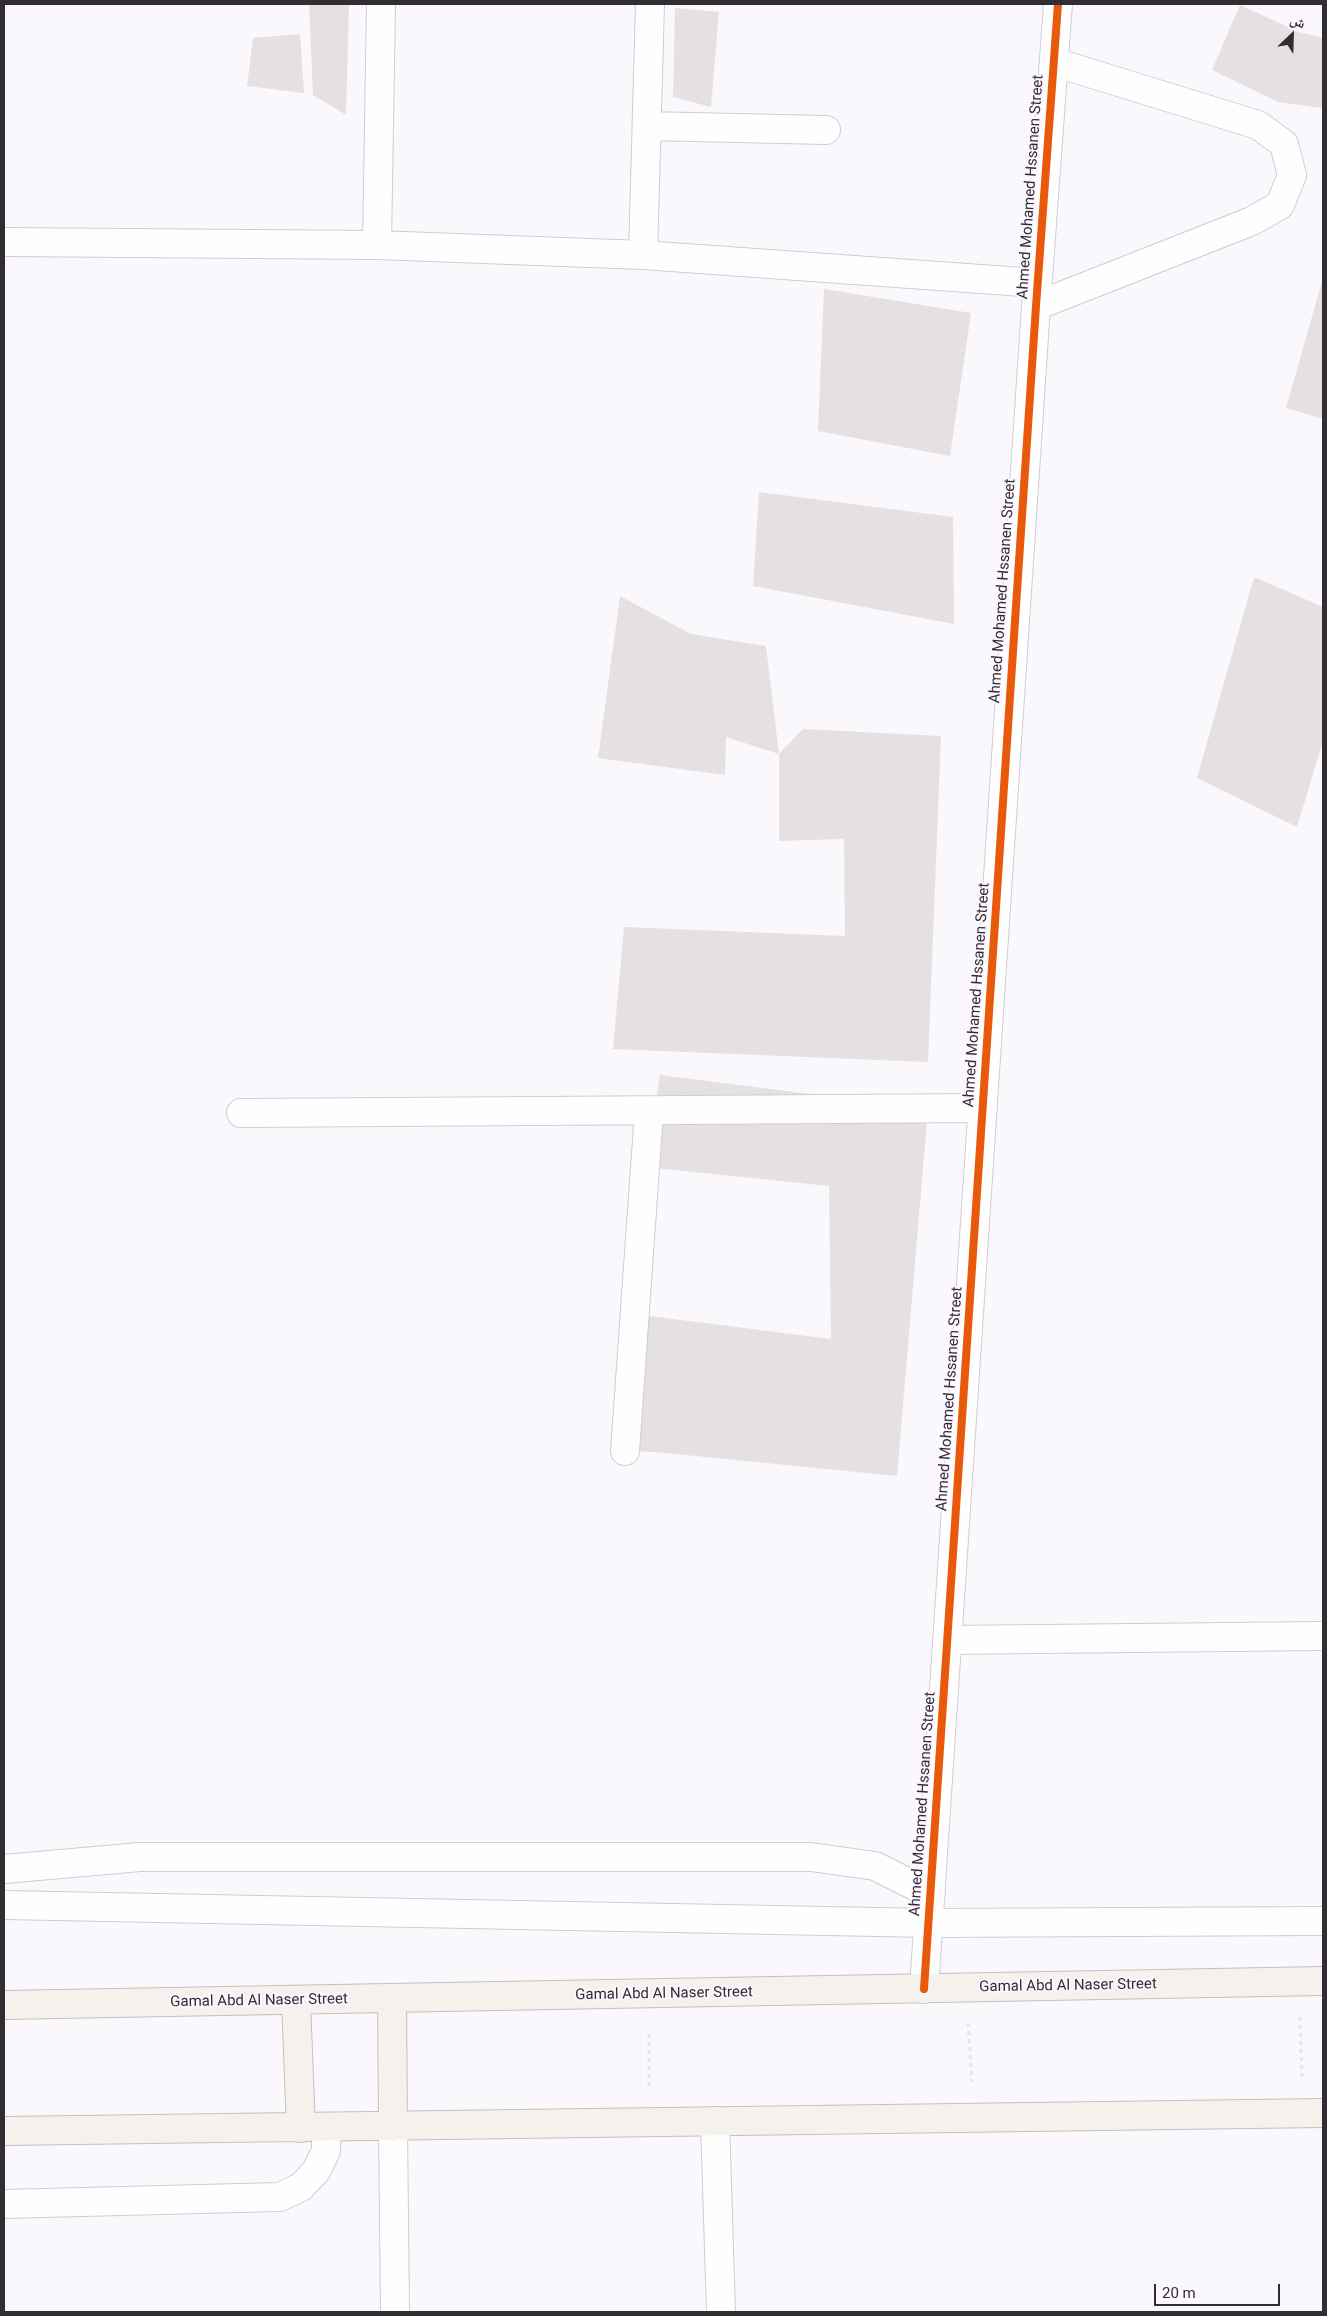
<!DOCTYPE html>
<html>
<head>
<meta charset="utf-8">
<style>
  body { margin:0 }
  #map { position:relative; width:1327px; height:2316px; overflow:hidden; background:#fbf8fd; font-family:Roboto,"Noto Naskh Arabic",sans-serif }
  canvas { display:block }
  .frame { position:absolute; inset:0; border:5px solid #322d33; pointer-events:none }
  .north { position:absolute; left:1267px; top:10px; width:50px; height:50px; -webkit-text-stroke:4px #fcf7fe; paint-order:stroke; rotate:24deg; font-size:14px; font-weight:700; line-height:20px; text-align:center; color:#322d33 }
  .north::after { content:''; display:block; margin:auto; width:18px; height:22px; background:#322d33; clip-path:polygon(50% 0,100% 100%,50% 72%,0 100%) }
  .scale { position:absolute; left:1154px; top:2284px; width:126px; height:22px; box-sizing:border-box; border:2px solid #322d33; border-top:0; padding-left:6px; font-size:15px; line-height:18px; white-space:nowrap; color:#322d33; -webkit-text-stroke:4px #fcf7fe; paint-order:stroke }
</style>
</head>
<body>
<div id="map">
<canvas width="1327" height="2316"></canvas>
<div class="frame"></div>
<div class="north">ش</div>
<div class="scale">20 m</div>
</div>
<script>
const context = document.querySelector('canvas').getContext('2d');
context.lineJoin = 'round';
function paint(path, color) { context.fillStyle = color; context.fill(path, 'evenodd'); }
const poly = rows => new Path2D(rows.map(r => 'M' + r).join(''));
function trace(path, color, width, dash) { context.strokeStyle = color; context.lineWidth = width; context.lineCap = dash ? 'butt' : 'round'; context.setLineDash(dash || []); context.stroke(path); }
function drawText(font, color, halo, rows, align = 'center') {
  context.font = font + ' Roboto,sans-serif'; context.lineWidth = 4; context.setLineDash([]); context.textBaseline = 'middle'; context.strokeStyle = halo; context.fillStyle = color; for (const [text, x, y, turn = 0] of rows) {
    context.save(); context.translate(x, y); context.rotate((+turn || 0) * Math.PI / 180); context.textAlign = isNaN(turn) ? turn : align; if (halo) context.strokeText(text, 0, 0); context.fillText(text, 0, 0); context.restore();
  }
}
const building = poly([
  [309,4,349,4,346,115,313,95],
  [1240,5,1299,32,1323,38,1323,108,1278,102,1212,70],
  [675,8,719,12,711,107,673,97],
  [300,34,304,93,247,86,253,38],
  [1323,278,1323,419,1286,408],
  [824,289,971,313,950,456,818,431],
  [759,492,953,517,954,624,753,586],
  [1254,577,1323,607,1323,741,1297,827,1197,778],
  [620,596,691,634,766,646,779,754,726,737,725,775,598,758],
  [803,729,941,736,928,1062,613,1049,624,927,845,936,844,839,779,841,779,754],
  [660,1075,928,1109,897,1476,655,1452,625,1451,634,1314,831,1339,829,1186,645,1167]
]);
const path = poly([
  [1300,2017,1302,2078],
  [968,2023,972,2082],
  [649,2086,649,2030]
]);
const minor = poly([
  [647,126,826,130],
  [4,242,377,245,643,255,1037,283],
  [377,245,381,4],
  [643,255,650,4],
  [1036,306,1252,221,1280,205,1292,175,1284,144,1258,125,1054,62],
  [241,1113,983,1108],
  [625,1451,649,1112],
  [947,1640,1323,1636],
  [4,1869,140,1857,811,1857,875,1866,931,1894],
  [4,1905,929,1923,1323,1921],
  [924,1989,1036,306,1058,4],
  [715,2121,721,2312],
  [393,2127,395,2312],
  [4,2204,280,2197,301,2187,316,2171,326,2151,326,2128]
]);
const major = poly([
  [392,1999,393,2127],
  [296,2001,301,2128],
  [4,2005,1323,1981],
  [4,2131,1323,2113]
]);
const cycleway = poly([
  [924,1989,1036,306,1058,4]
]);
const streetNames = [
  ["Ahmed Mohamed Hssanen Street",1031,187,-86],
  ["Ahmed Mohamed Hssanen Street",1003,591,-86],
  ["Ahmed Mohamed Hssanen Street",977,995,-86],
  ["Ahmed Mohamed Hssanen Street",950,1399,-86],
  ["Ahmed Mohamed Hssanen Street",923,1804,-86],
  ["Gamal Abd Al Naser Street",1068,1986,-1],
  ["Gamal Abd Al Naser Street",664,1994,-1],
  ["Gamal Abd Al Naser Street",259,2001,-1]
];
paint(building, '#e4e1e0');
trace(minor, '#d0ccd1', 30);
trace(major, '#c6bfb9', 30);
trace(path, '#e6e4e6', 3, [4, 4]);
trace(minor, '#fefeff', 28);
trace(major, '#f5f2ee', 28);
trace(cycleway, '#e8590c', 8);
drawText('15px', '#322d33', '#fcf7fe', streetNames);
</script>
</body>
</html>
